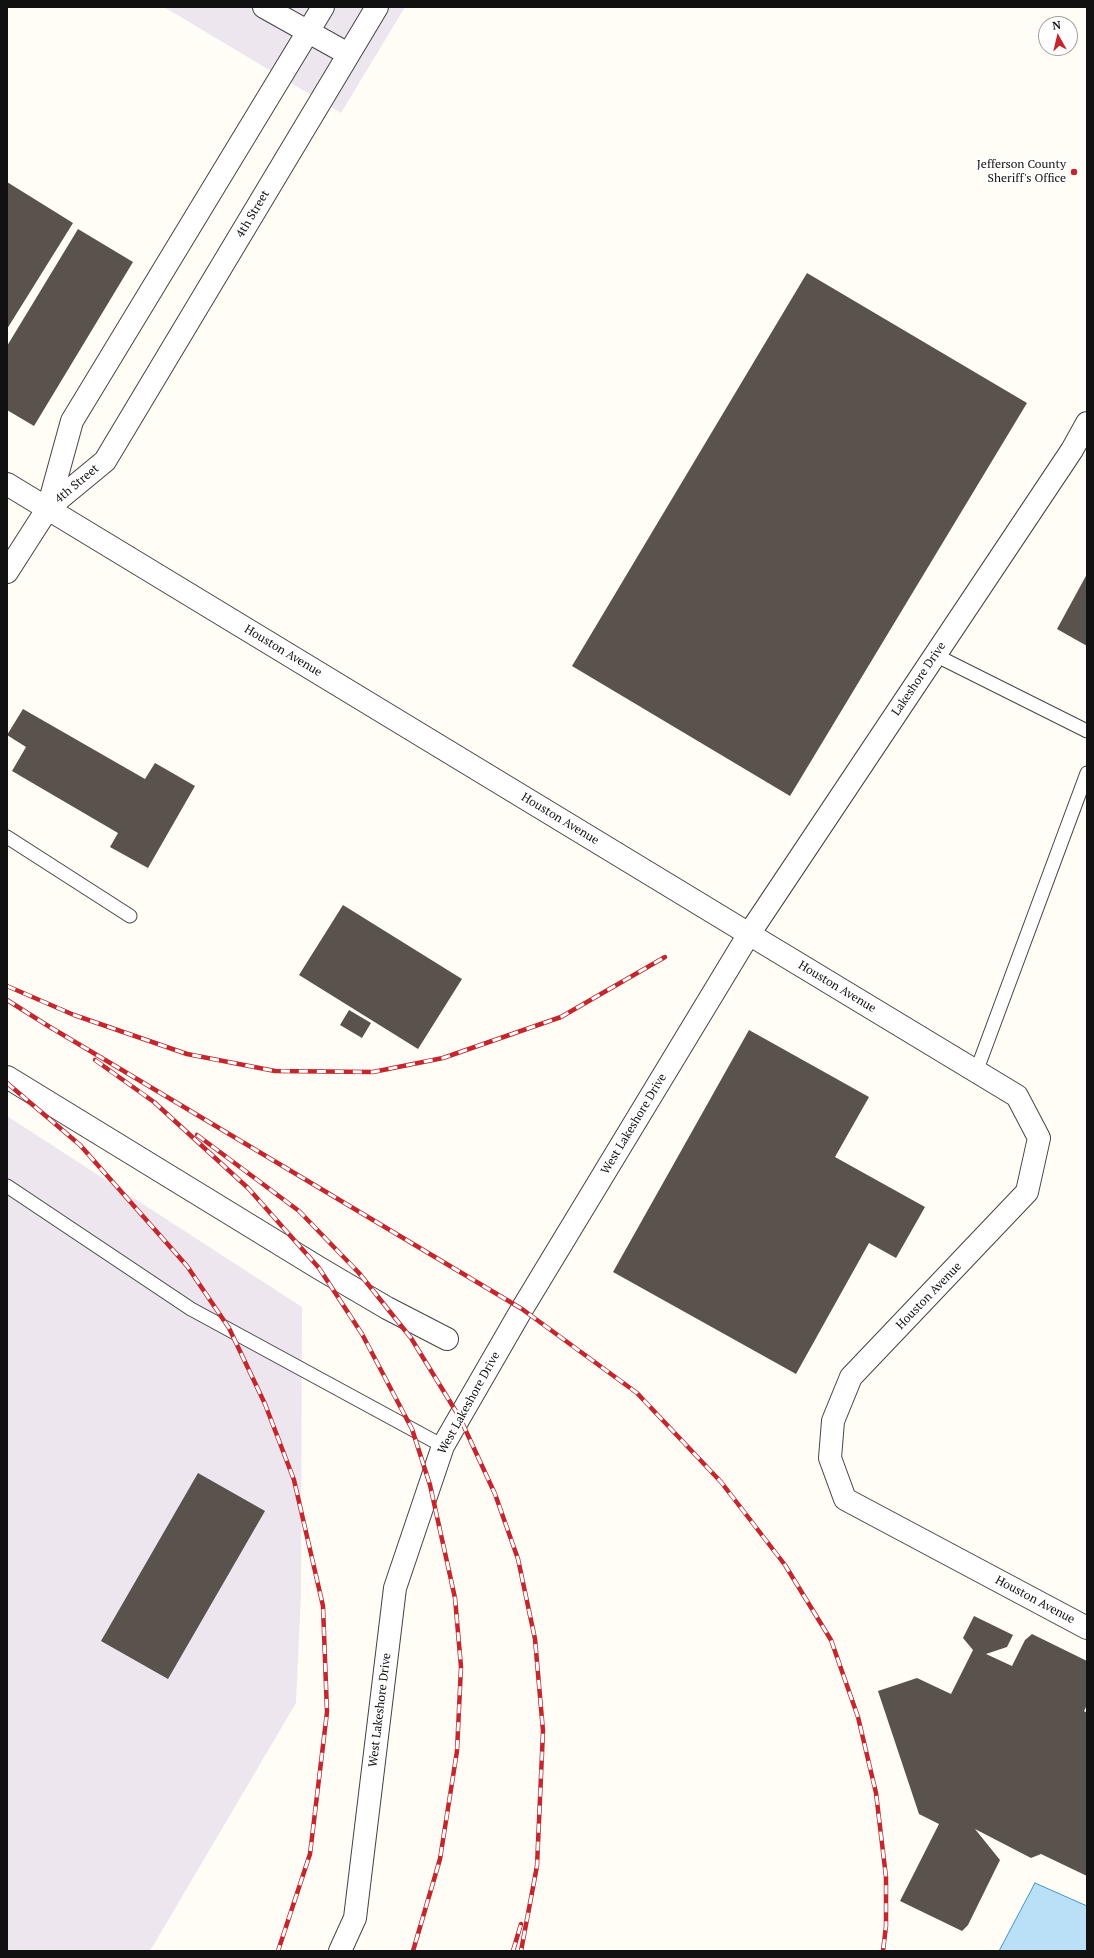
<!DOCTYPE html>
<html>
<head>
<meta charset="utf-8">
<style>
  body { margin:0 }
  #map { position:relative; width:1094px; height:1958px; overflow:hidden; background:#fffdf5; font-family:"PT Serif",serif }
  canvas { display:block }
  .frame { position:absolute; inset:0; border:8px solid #111; pointer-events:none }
  .north { position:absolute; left:1038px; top:16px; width:40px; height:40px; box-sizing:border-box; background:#fff; border:1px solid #a0a0a0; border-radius:50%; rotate:352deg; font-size:11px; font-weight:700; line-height:16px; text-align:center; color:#111 }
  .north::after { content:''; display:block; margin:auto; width:14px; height:18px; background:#c4262e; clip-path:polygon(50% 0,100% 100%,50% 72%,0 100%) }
</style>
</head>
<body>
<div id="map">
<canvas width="1094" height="1958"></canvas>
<div class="frame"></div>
<div class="north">N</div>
</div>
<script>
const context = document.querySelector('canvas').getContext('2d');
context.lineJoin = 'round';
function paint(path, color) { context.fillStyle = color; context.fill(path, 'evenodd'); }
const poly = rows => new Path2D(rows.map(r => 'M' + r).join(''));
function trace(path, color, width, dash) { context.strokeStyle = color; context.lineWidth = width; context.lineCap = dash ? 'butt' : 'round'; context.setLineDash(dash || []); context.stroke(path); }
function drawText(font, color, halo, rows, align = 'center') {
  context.font = font + ' "PT Serif",serif'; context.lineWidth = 4; context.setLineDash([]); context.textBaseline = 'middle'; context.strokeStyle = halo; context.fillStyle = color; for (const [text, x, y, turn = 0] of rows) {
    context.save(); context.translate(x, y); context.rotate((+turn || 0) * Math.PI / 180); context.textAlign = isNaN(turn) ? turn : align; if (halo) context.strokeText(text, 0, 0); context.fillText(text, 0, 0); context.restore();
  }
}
const industrial = poly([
  [164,7,405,7,341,113],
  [7,1116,302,1307,301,1596,296,1703,150,1951,7,1951]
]);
const water = poly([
  [1035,1883,1087,1906,1087,1951,999,1951,1035,1883]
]);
const building = poly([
  [7,182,73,223,7,329],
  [78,229,133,262,34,426,7,410,7,346],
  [807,273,1027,403,790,796,572,666],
  [1087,574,1087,646,1057,629],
  [23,709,145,779,155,763,195,786,148,868,110,847,118,833,12,771,26,747,7,735],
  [343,905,462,979,418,1049,299,975],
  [349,1010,371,1023,362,1038,340,1025],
  [749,1030,869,1097,835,1157,925,1207,896,1258,869,1243,796,1374,613,1272],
  [198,1473,265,1511,168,1679,101,1641],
  [974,1616,1013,1635,1007,1647,986,1654,1012,1666,1025,1640,1032,1634,1087,1661,1087,1705,1084,1711,1087,1713,1087,1876,1041,1854,1031,1858,975,1829,1000,1860,968,1925,962,1931,900,1901,939,1824,919,1814,878,1691,917,1678,951,1694,973,1650,963,1638]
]);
const service = poly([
  [935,655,1087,731],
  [7,837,130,916],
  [976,1072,1087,773],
  [7,1186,191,1309,443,1446]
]);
const minor = poly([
  [264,7,348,54],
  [7,572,48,508],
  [749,934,1017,1096,1039,1138,1027,1192,851,1377,833,1421,830,1458,845,1499,1087,1628],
  [7,1077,319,1268,387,1308,447,1339],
  [340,1951,355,1918,395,1588,443,1446,522,1309,749,934,1072,450,1087,423]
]);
const tertiary = poly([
  [7,484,749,934],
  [48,508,105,461,377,7],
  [48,508,72,421,323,7]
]);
const rail = poly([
  [7,986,74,1015,187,1054,275,1071,373,1072,443,1058,561,1017,665,957],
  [7,1000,53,1029],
  [50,1027,522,1309,637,1393,721,1482,785,1565,831,1640,858,1717,876,1793,886,1877,886,1926,883,1951],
  [95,1060,154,1102,248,1188,319,1268,362,1334,412,1429,430,1485,455,1598,461,1667,457,1751,440,1859,413,1951],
  [7,1083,80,1145,187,1266,229,1328,265,1404,294,1480,323,1606,327,1712,310,1854,278,1951],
  [197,1135,299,1211,359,1273,411,1338,460,1418,495,1494,518,1559,535,1639,543,1731,537,1866,521,1951],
  [513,1951,521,1924]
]);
const markers = [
  [1074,172,4,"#c4262e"]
];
const poiNames = [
  ["Jefferson County",1066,165],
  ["Sheriff's Office",1066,179]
];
const streetNames = [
  ["4th Street",253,214,-59],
  ["4th Street",77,484,-40],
  ["Houston Avenue",283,651,31],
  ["Lakeshore Drive",919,679,-56],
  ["Houston Avenue",560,819,31],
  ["Houston Avenue",837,987,31],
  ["West Lakeshore Drive",634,1124,-59],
  ["Houston Avenue",929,1296,-46],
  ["West Lakeshore Drive",469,1403,-61],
  ["Houston Avenue",1035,1600,28],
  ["West Lakeshore Drive",380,1710,-83]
];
paint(industrial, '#eee6ef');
paint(water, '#b9e0f7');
trace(water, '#3f96cf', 1);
paint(building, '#5a524d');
trace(service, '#444', 15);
trace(minor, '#444', 24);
trace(tertiary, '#444', 24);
trace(service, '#fff', 13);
trace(minor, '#fff', 22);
trace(tertiary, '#fff', 22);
trace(rail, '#c4262e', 4.5);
trace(rail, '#fff', 3, [9]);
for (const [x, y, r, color] of markers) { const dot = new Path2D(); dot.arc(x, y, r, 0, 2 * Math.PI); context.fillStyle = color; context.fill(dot); trace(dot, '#fff', 1.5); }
drawText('12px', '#111', '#fff', poiNames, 'right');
drawText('12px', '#111', '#fff', streetNames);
</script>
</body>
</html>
